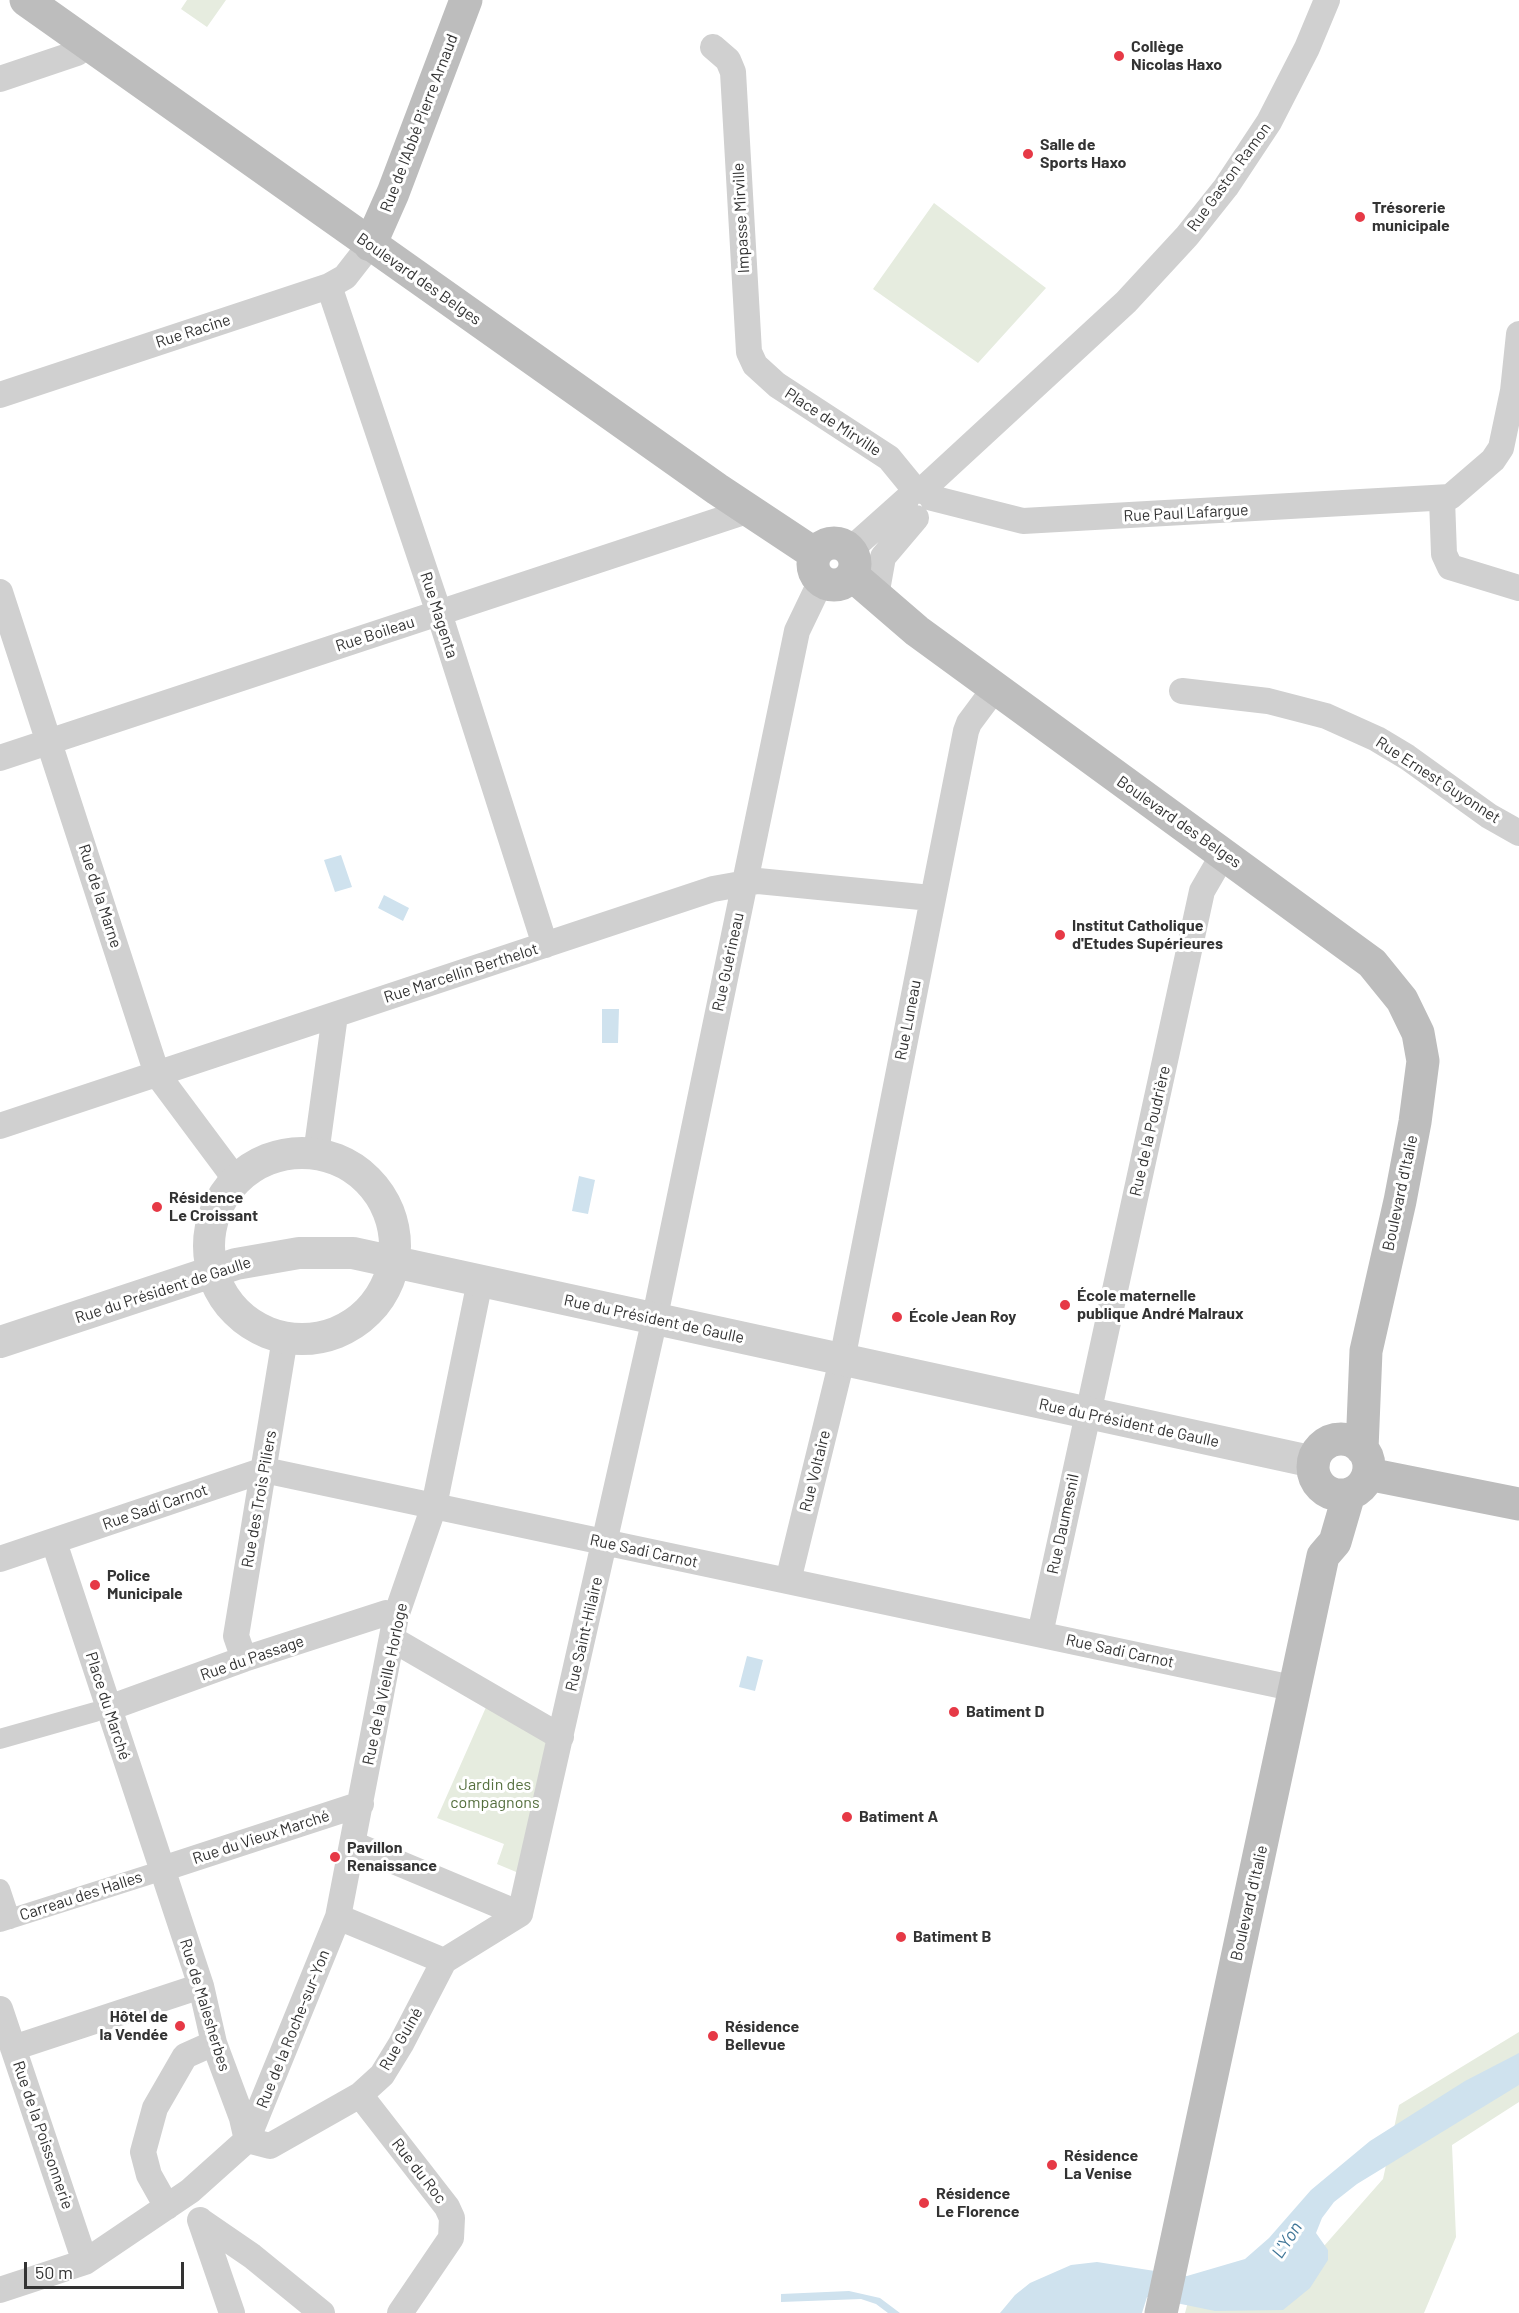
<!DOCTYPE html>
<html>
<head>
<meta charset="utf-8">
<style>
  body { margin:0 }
  #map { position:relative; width:1519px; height:2313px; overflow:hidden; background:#fff; font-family:Barlow,sans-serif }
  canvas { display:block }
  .scale { position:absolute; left:24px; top:2262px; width:160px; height:27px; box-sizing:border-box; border:3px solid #333; border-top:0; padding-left:8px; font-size:18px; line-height:21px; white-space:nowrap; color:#333; -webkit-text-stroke:4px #fff; paint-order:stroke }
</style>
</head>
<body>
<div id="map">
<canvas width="1519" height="2313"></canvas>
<div class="scale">50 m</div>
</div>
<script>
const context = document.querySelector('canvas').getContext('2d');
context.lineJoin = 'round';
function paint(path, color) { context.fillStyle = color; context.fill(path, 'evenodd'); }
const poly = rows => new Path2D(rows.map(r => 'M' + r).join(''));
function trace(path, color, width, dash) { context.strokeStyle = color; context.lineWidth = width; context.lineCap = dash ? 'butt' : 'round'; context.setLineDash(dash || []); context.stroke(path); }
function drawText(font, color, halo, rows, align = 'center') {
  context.font = font + ' Barlow,sans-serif'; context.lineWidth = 6; context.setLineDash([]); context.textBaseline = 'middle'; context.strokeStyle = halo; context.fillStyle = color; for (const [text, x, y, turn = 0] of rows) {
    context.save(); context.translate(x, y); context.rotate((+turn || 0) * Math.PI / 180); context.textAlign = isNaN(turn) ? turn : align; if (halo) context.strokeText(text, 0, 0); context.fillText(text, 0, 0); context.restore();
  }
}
const green = poly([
  [187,0,226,0,207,27,181,9],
  [934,203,1046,288,978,363,873,289],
  [487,1705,551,1738,521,1874,497,1864,504,1844,437,1818],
  [1519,2032,1519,2102,1452,2145,1456,2237,1424,2313,1185,2313,1189,2298,1302,2271,1383,2179,1399,2105]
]);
const water = poly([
  [341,855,352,887,335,892,324,860],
  [384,895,409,908,403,921,378,908],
  [602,1009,619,1009,618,1043,602,1043],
  [579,1176,595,1180,588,1214,572,1211],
  [747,1656,763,1660,755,1691,739,1687],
  [1519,2053,1519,2085,1357,2184,1334,2202,1322,2218,1316,2233,1328,2250,1328,2260,1310,2288,1283,2310,1215,2311,1147,2297,1142,2313,1000,2313,1015,2295,1030,2283,1071,2265,1097,2262,1187,2276,1245,2259,1269,2238,1311,2190,1370,2141,1465,2081],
  [849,2291,880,2298,900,2313,888,2313,876,2304,861,2299,781,2302,781,2294]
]);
const pedestrian = poly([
  [0,1739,95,1712],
  [0,1889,10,1919],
  [0,1922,151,1874]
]);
const minor = poly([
  [713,47,728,60,733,72,749,352,755,365,777,385,889,458,916,491],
  [0,79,77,53,87,43],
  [329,286,439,613,545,945],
  [0,395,329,286,345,277,370,245],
  [921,491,1126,302,1187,236,1226,187,1269,122,1307,48,1327,0],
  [932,498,1023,521,1450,497,1493,460,1501,448,1513,391,1519,334],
  [1442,499,1444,554,1450,567,1519,588],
  [846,547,859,542,906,500],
  [0,592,157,1074,236,1180],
  [876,596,883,557,916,518],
  [1182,691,1268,701,1326,716,1377,739,1407,757,1489,816,1519,833],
  [0,758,750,510],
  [0,1126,713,889,758,881,931,898],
  [316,1154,335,1015],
  [54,1542,201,1986,214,2043,242,2118,247,2140],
  [0,1559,264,1470,1297,1689],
  [788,1581,842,1360,966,731,969,723,995,688],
  [1040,1634,1202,891,1224,853],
  [392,1639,561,1737],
  [244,1659,236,1636,285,1338],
  [109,1708,244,1659,386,1613,396,1616],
  [353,1844,520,1914,444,1961],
  [162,1869,361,1804],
  [520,1914,652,1331,797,631,821,581],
  [444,1961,338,1917,396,1616,434,1506,480,1281],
  [0,2009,85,2262],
  [13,2048,201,1986],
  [360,2095,447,2207,452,2218,451,2238,400,2313],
  [247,2140,270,2146,360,2095,382,2075,401,2044,444,1961],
  [167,2207,149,2175,143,2152,155,2108,185,2056,214,2043],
  [200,2220,232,2313],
  [201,2221,252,2256,322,2313],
  [0,2290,85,2262,190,2191,247,2140,338,1917]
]);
const tertiary = poly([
  '209 1246a93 93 0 1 1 186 0a93 93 0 1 1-186 0Z',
  [0,1342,236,1264,299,1253,353,1253,1314,1462]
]);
const secondary = poly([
  [26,0,717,489,815,554],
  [370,245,393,193,466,0],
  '813 564a21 21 0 1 1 42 0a21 21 0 1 1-42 0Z',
  [852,575,917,631,1372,963,1402,1000,1418,1033,1423,1061,1415,1122,1400,1201,1366,1351,1362,1449],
  '1313 1467a28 28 0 1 1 56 0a28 28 0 1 1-56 0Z',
  [1368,1474,1519,1504],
  [1161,2313,1323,1556,1335,1542,1349,1494]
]);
const markers = [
  [1119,56,6,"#e63946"],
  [1028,154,6,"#e63946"],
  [1360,217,6,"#e63946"],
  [1060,935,6,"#e63946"],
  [157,1207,6,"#e63946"],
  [1065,1305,6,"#e63946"],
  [897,1317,6,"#e63946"],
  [95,1585,6,"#e63946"],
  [954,1712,6,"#e63946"],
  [847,1817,6,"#e63946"],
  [335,1857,6,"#e63946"],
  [901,1937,6,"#e63946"],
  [180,2026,6,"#e63946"],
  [713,2036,6,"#e63946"],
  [1052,2165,6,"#e63946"],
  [924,2203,6,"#e63946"]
];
const poiNames = [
  ["Collège",1131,47],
  ["Nicolas Haxo",1131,65],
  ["Salle de",1040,145],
  ["Sports Haxo",1040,163],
  ["Trésorerie",1372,208],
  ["municipale",1372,226],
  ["Institut Catholique",1072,926],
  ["d'Etudes Supérieures",1072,944],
  ["Résidence",169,1198],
  ["Le Croissant",169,1216],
  ["École maternelle",1077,1296],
  ["publique André Malraux",1077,1314],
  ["École Jean Roy",909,1317],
  ["Police",107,1576],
  ["Municipale",107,1594],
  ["Batiment D",966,1712],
  ["Batiment A",859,1817],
  ["Pavillon",347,1848],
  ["Renaissance",347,1866],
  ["Batiment B",913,1937],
  ["Hôtel de",168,2017,"right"],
  ["la Vendée",168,2035,"right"],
  ["Résidence",725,2027],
  ["Bellevue",725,2045],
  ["Résidence",1064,2156],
  ["La Venise",1064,2174],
  ["Résidence",936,2194],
  ["Le Florence",936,2212]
];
const streetNames = [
  ["Rue de l'Abbé Pierre Arnaud",419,123,-69],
  ["Rue Gaston Ramon",1229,177,-54],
  ["Impasse Mirville",741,218,-93],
  ["Boulevard des Belges",419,279,35],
  ["Rue Racine",193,331,-18],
  ["Place de Mirville",833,422,33],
  ["Rue Paul Lafargue",1186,513,-3],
  ["Rue Magenta",439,615,72],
  ["Rue Boileau",375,634,-18],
  ["Rue Ernest Guyonnet",1438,780,33],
  ["Boulevard des Belges",1179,822,35],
  ["Rue de la Marne",100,896,72],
  ["Rue Guérineau",728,962,-78],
  ["Rue Marcellin Berthelot",461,973,-18],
  ["Rue Luneau",908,1020,-79],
  ["Rue de la Poudrière",1150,1131,-77],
  ["Boulevard d'Italie",1400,1193,-78],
  ["Rue du Président de Gaulle",163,1290,-18],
  ["Rue du Président de Gaulle",654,1319,12],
  ["Rue du Président de Gaulle",1129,1423,12],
  ["Rue Voltaire",815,1471,-76],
  ["Rue des Trois Piliers",259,1499,-80],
  ["Rue Sadi Carnot",155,1507,-19],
  ["Rue Daumesnil",1063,1524,-78],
  ["Rue Sadi Carnot",644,1551,12],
  ["Rue Saint-Hilaire",584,1634,-77],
  ["Rue Sadi Carnot",1120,1651,12],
  ["Rue du Passage",252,1658,-19],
  ["Rue de la Vieille Horloge",385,1684,-78],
  ["Place du Marché",108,1706,72],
  ["Rue du Vieux Marché",261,1837,-18],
  ["Carreau des Halles",81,1896,-18],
  ["Boulevard d'Italie",1249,1903,-77],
  ["Rue de Malesherbes",205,2005,73],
  ["Rue de la Roche-sur-Yon",293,2029,-68],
  ["Rue Guiné",401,2039,-60],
  ["Rue de la Poissonnerie",43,2135,71],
  ["Rue du Roc",419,2171,52]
];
const parkNames = [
  ["Jardin des",495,1785],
  ["compagnons",495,1803]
];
const waterNames = [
  ["L'Yon",1287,2240,-57]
];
paint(green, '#e6ecdf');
paint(water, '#cfe2ee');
trace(pedestrian, '#d0d0d0', 20);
trace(minor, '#d0d0d0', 26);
trace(tertiary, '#d0d0d0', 32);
trace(secondary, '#bdbdbd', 33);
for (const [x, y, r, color] of markers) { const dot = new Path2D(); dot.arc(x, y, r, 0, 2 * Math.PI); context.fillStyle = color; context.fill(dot); trace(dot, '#fff', 2); }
drawText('bold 16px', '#333', '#fff', poiNames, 'left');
drawText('16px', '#333', '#fff', streetNames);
drawText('16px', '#56703f', '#fff', parkNames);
drawText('italic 18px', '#3f7597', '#fff', waterNames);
</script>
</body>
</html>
